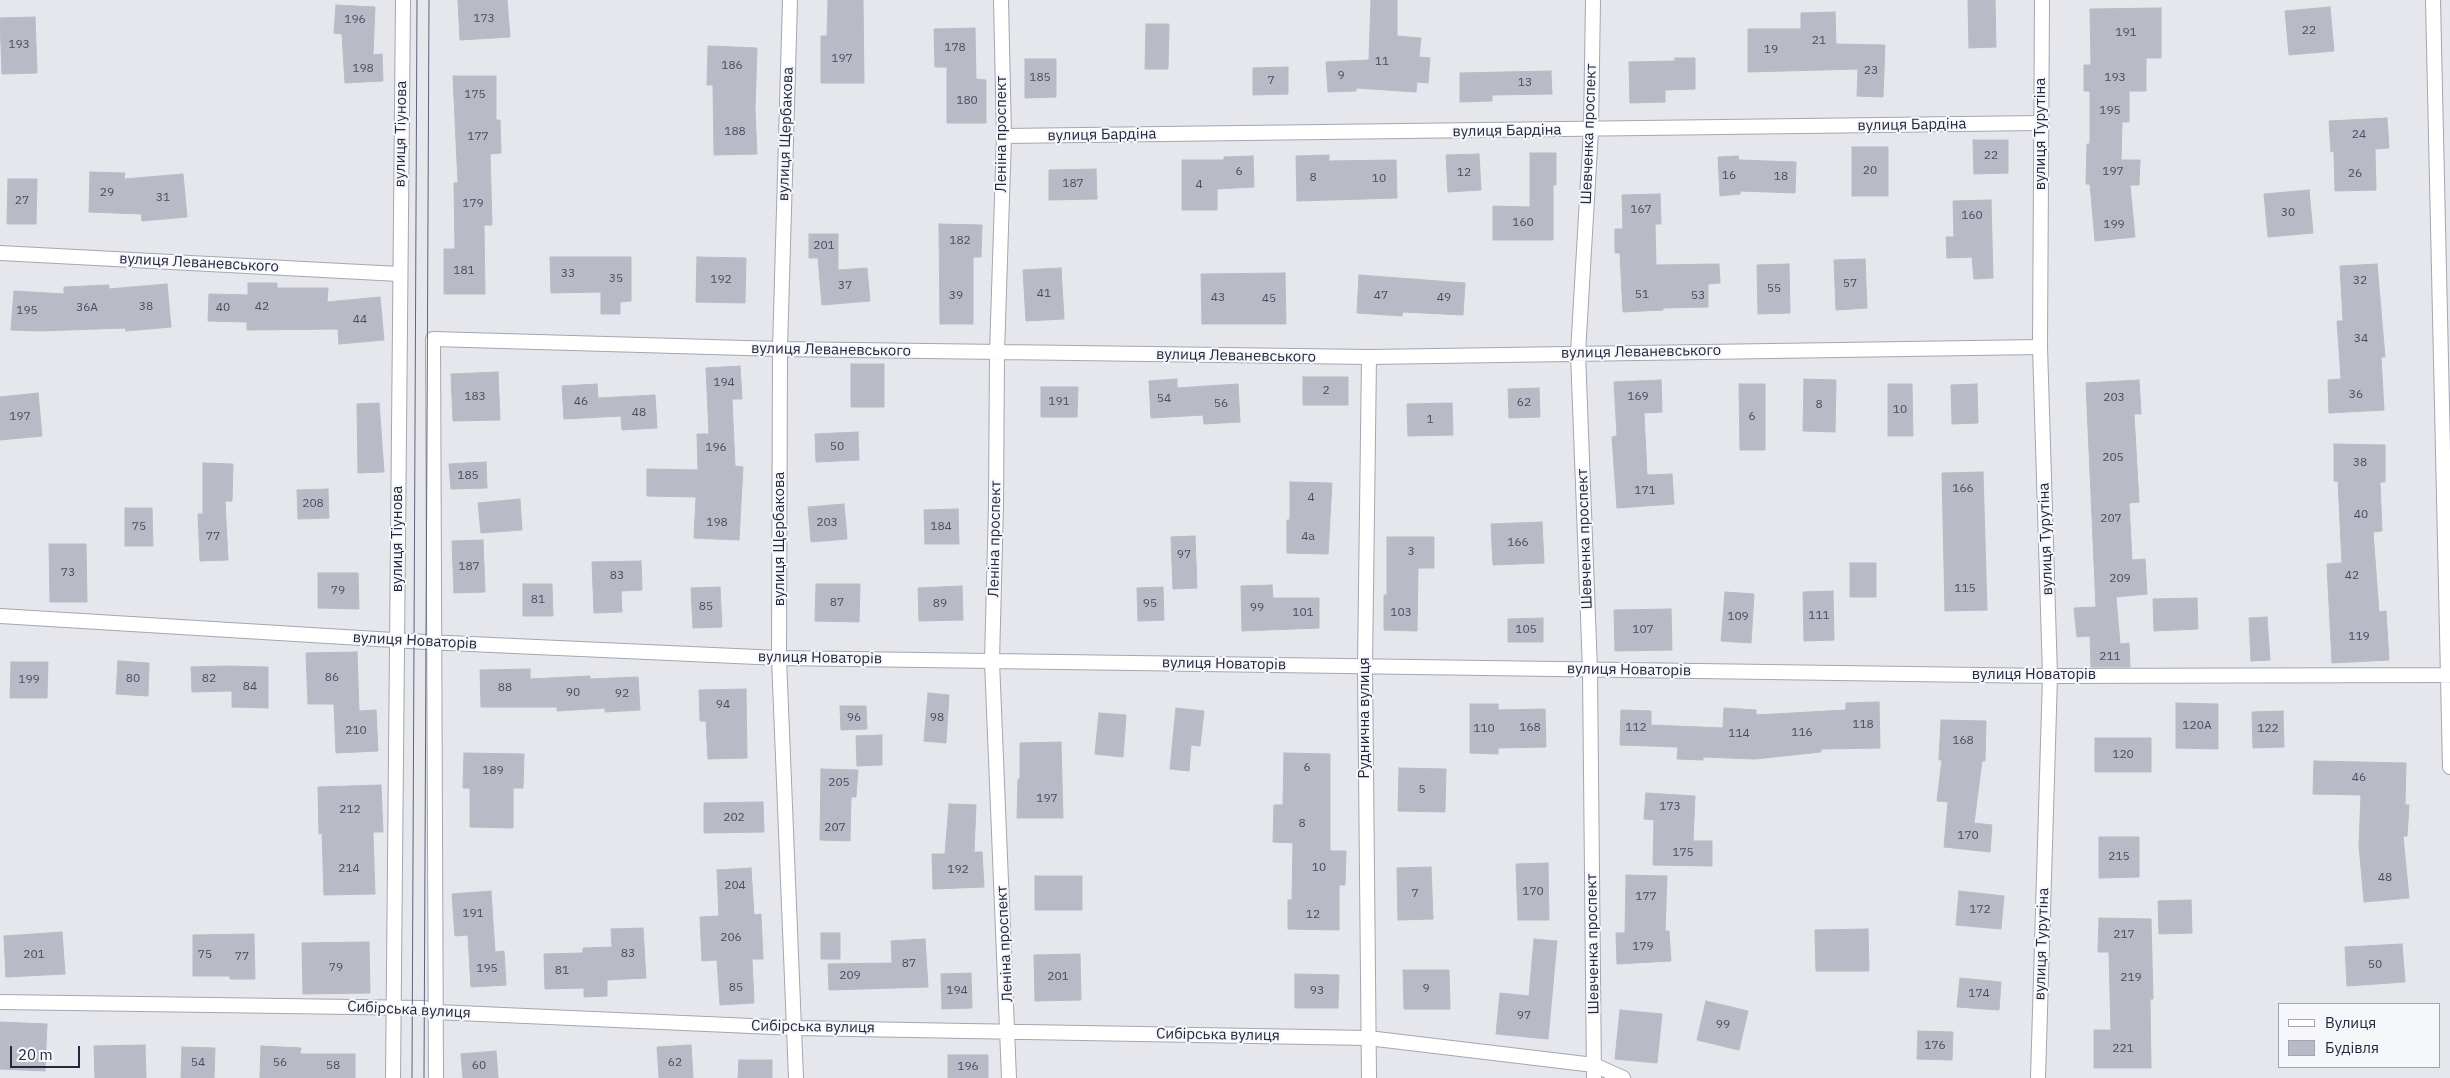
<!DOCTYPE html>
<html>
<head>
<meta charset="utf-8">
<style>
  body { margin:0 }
  #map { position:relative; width:2450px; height:1078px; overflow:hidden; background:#e5e7ed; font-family:"IBM Plex Sans",sans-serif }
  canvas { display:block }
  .legend { position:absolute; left:2278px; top:1003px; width:162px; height:65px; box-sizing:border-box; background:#f6f7fa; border:1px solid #a3a4af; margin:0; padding:6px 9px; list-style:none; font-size:15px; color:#26273e }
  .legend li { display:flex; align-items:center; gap:10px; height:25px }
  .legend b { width:25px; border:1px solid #a3a4af }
  .scale { position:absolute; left:10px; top:1046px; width:70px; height:22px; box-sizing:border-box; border:2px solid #26273e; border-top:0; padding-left:6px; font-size:15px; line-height:18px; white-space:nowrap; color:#26273e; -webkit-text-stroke:4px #f6f7fa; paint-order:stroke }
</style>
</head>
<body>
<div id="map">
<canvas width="2450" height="1078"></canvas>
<ul class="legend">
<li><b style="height:6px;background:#fff"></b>Вулиця</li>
<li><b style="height:14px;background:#b8bac5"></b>Будівля</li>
</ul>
<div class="scale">20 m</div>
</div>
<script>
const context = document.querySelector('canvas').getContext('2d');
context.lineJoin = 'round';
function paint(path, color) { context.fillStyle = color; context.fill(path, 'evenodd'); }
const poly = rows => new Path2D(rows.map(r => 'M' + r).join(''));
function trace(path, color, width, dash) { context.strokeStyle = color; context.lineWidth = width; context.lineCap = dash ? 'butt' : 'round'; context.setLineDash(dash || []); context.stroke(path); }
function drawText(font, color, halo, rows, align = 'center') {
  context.font = font + ' "IBM Plex Sans",sans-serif'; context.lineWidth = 4; context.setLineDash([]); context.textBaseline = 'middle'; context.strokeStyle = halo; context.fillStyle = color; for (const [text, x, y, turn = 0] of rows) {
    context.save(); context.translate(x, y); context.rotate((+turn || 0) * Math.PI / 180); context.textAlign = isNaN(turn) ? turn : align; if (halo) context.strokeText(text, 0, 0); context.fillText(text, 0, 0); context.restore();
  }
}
const building = poly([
  [458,0,507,0,510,37,460,40,458,0],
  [828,0,863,0,864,83,821,83,821,36,827,36,828,0],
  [1371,0,1397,0,1397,36,1421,38,1419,57,1430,58,1428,83,1417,82,1416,92,1356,88,1356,91,1328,92,1326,62,1369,60,1371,0],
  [1968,0,1995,0,1996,47,1969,48,1968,0],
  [336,5,375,7,373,55,382,54,383,81,345,83,342,34,334,33,336,5],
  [2330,7,2334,51,2289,55,2285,11,2330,7],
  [2161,8,2161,58,2146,58,2146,91,2129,91,2129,122,2122,122,2121,160,2140,160,2139,185,2130,185,2135,237,2095,241,2090,184,2086,184,2087,144,2090,144,2090,91,2084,91,2084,65,2091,65,2090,9,2161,8],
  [1835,12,1836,44,1885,45,1883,97,1857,96,1858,69,1748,72,1748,29,1801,29,1801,13,1835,12],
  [35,17,37,73,2,74,0,18,35,17],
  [1146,24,1169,24,1168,69,1145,69,1146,24],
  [975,28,976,79,986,80,986,123,947,123,947,67,935,67,934,29,975,28],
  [708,46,757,48,755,110,757,154,714,155,713,85,707,85,708,46],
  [1675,58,1695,58,1695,89,1665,90,1665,102,1630,103,1629,62,1675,61,1675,58],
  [1025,59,1056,59,1056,97,1025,98,1025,59],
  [1288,67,1288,94,1253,95,1253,68,1288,67],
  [1551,71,1552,94,1492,95,1492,101,1460,102,1460,73,1551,71],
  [453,76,496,76,496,120,500,120,501,153,490,154,492,225,484,225,485,294,444,294,444,249,455,249,454,183,458,183,453,76],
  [2387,118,2389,148,2375,149,2376,190,2335,191,2334,151,2331,152,2329,121,2387,118],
  [1973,140,2008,140,2008,173,1974,174,1973,140],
  [1852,147,1888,147,1888,196,1852,196,1852,147],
  [1530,153,1556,153,1556,185,1553,185,1553,240,1493,240,1493,206,1530,207,1530,153],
  [1479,154,1481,190,1448,192,1446,155,1479,154],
  [1329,155,1329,161,1396,160,1397,198,1297,201,1296,156,1329,155],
  [1253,156,1254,187,1217,189,1217,210,1182,210,1182,160,1224,160,1224,157,1253,156],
  [1738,156,1739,160,1796,162,1795,193,1740,191,1740,194,1720,196,1718,157,1738,156],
  [1096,169,1097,199,1049,200,1049,170,1096,169],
  [90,172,125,173,124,179,183,174,187,217,142,221,141,214,89,212,90,172],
  [8,179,37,179,36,224,7,224,8,179],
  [2309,190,2313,233,2268,237,2264,194,2309,190],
  [1660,194,1661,224,1655,224,1656,265,1719,264,1720,283,1708,284,1708,307,1663,308,1663,310,1623,312,1620,253,1615,253,1615,229,1623,229,1622,195,1660,194],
  [1991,200,1993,278,1974,279,1972,257,1947,258,1946,237,1954,237,1953,201,1991,200],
  [939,224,982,225,981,257,973,257,973,324,940,324,939,224],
  [809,234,838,234,838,270,867,268,870,301,822,305,818,258,809,258,809,234],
  [550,257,631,257,631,301,620,302,620,314,601,314,601,292,551,293,550,257],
  [697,257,746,258,745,303,696,302,697,257],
  [1865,259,1867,308,1836,310,1834,260,1865,259],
  [1789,264,1790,313,1758,314,1757,265,1789,264],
  [2377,264,2385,357,2381,357,2384,410,2329,413,2328,380,2341,379,2337,321,2343,321,2340,266,2377,264],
  [1061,268,1064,319,1026,321,1023,270,1061,268],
  [1285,273,1286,324,1202,324,1201,274,1285,273],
  [1359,275,1465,283,1463,315,1403,312,1402,316,1357,313,1359,275],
  [248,283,277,283,277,288,328,288,327,302,380,297,384,340,339,344,338,329,247,330,247,322,208,321,209,294,248,295,248,283],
  [167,284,171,327,126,331,125,328,40,331,11,330,14,291,64,294,64,287,109,285,109,289,167,284],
  [851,364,884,364,884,407,851,407,851,364],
  [740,366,742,399,732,399,735,466,743,467,739,540,694,538,696,497,647,496,647,469,698,470,697,434,709,434,706,368,740,366],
  [498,372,500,420,453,421,451,374,498,372],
  [1303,377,1348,377,1348,405,1303,405,1303,377],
  [1177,379,1177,388,1238,384,1240,422,1204,424,1203,415,1151,418,1149,381,1177,379],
  [1804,379,1836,380,1835,432,1803,431,1804,379],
  [1661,380,1662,412,1644,413,1647,475,1672,474,1674,504,1617,508,1612,437,1617,436,1614,382,1661,380],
  [2139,380,2141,414,2134,414,2139,502,2129,503,2132,560,2145,559,2147,594,2116,597,2120,644,2129,643,2130,667,2091,667,2090,636,2077,637,2074,608,2096,607,2086,383,2139,380],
  [597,384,598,398,655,395,657,428,622,430,621,416,564,419,562,386,597,384],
  [1739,384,1765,384,1765,450,1740,450,1739,384],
  [1888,384,1912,384,1913,436,1888,436,1888,384],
  [1977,384,1978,423,1952,424,1951,385,1977,384],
  [1041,387,1078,387,1077,417,1041,417,1041,387],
  [1539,388,1540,417,1509,418,1508,389,1539,388],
  [38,393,42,436,0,440,0,397,38,393],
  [379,403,384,472,358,473,357,404,379,403],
  [1452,403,1453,435,1408,436,1407,404,1452,403],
  [858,432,859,460,816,462,815,434,858,432],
  [2334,444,2385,445,2385,482,2380,482,2382,531,2373,532,2379,612,2386,611,2389,660,2332,663,2327,564,2342,563,2338,481,2334,481,2334,444],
  [486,462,487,488,451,489,449,464,486,462],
  [203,463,233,464,232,501,225,501,228,560,200,561,198,514,203,514,203,463],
  [1983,472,1987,610,1945,611,1942,473,1983,472],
  [1290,482,1332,483,1328,554,1287,553,1287,520,1290,520,1290,482],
  [328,489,329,518,298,519,297,490,328,489],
  [520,499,522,530,481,533,478,503,520,499],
  [844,504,847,539,811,542,808,507,844,504],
  [125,508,152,508,153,546,125,546,125,508],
  [958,509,959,544,925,544,924,510,958,509],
  [1542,522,1544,563,1493,565,1491,524,1542,522],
  [1195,536,1197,588,1173,589,1171,537,1195,536],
  [1387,537,1434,537,1434,568,1418,568,1417,631,1384,630,1384,595,1387,595,1387,537],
  [483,540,485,592,454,593,452,541,483,540],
  [49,544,86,544,87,602,50,602,49,544],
  [641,561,642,590,621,591,622,612,594,613,592,562,641,561],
  [1850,563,1876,563,1876,597,1850,597,1850,563],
  [318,573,358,573,359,609,318,608,318,573],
  [523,584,552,584,553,616,523,616,523,584],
  [816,584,860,584,859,622,815,621,816,584],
  [1272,585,1273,598,1319,598,1319,628,1242,631,1241,586,1272,585],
  [962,586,963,620,919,621,918,588,962,586],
  [720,587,722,627,693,628,691,588,720,587],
  [1163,587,1164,620,1138,621,1137,588,1163,587],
  [1833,591,1834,640,1804,641,1803,592,1833,591],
  [1725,592,1754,594,1751,643,1721,641,1725,592],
  [2197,598,2198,629,2154,631,2153,599,2197,598],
  [1671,609,1672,650,1615,651,1614,610,1671,609],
  [2267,617,2270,660,2251,661,2249,618,2267,617],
  [1543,618,1543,642,1508,642,1508,619,1543,618],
  [357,652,359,711,376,710,378,751,336,753,334,704,308,704,306,653,357,652],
  [118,661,149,663,148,696,116,694,118,661],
  [11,662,48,662,47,698,10,698,11,662],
  [226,666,268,667,268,708,232,707,232,691,192,692,191,667,226,666],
  [530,669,530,679,590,676,590,679,638,677,640,710,605,712,605,708,557,711,557,707,481,707,480,670,530,669],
  [746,689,747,758,708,759,706,721,700,721,699,690,746,689],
  [928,693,949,695,946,743,924,741,928,693],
  [1879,702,1880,748,1821,749,1821,752,1755,759,1703,757,1703,760,1677,759,1678,747,1620,745,1621,710,1651,711,1651,725,1723,728,1724,708,1756,710,1756,715,1846,710,1846,703,1879,702],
  [2176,703,2218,704,2218,749,2176,748,2176,703],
  [1470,704,1498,704,1498,710,1545,709,1546,747,1498,748,1498,754,1470,753,1470,704],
  [840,706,866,706,867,729,841,730,840,706],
  [1176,708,1204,711,1200,746,1191,745,1189,771,1170,769,1176,708],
  [2283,711,2284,747,2253,748,2252,712,2283,711],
  [1099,713,1126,715,1123,757,1095,754,1099,713],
  [1941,720,1986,721,1985,761,1982,761,1974,823,1992,825,1990,852,1944,847,1948,802,1937,801,1942,760,1939,760,1941,720],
  [882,735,882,765,857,766,856,736,882,735],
  [2095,738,2151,738,2151,772,2095,772,2095,738],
  [1061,742,1063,818,1017,818,1018,779,1020,779,1020,743,1061,742],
  [464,753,524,754,523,788,513,788,513,828,470,827,470,788,463,788,464,753],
  [1284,753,1330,754,1330,851,1346,851,1345,885,1339,885,1339,930,1288,929,1288,900,1292,900,1293,843,1273,842,1274,805,1283,805,1284,753],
  [2314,761,2406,763,2405,805,2409,805,2407,836,2403,836,2409,898,2364,902,2359,845,2361,795,2313,794,2314,761],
  [1399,768,1446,769,1445,812,1398,811,1399,768],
  [821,769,858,770,856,797,851,797,850,841,820,840,821,769],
  [381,785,383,832,373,832,375,894,324,895,322,833,319,834,318,787,381,785],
  [1646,793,1695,796,1693,841,1712,841,1712,866,1653,865,1654,820,1644,819,1646,793],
  [763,802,764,832,704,833,704,803,763,802],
  [949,804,976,805,974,852,982,852,984,887,933,889,932,854,945,854,949,804],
  [2099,837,2139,837,2139,877,2099,878,2099,837],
  [1548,863,1549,920,1518,920,1516,864,1548,863],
  [1431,867,1433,919,1398,920,1397,868,1431,867],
  [751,868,754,915,761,914,763,959,752,959,754,1003,720,1005,717,960,702,961,700,917,719,916,717,870,751,868],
  [1626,875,1667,876,1665,931,1669,931,1671,961,1617,964,1616,933,1625,933,1626,875],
  [1035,876,1082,876,1082,910,1035,910,1035,876],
  [491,891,495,952,504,951,506,985,471,987,468,935,455,936,452,894,491,891],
  [1959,891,2004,896,2001,929,1956,925,1959,891],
  [2191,900,2192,933,2159,934,2158,901,2191,900],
  [2099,918,2151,919,2153,999,2150,999,2151,1068,2094,1068,2094,1030,2111,1030,2109,952,2098,952,2099,918],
  [643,928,646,978,607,980,607,996,584,997,584,988,545,989,544,954,583,953,583,948,612,947,611,929,643,928],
  [1868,929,1869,971,1816,971,1815,930,1868,929],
  [62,932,65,974,6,977,4,936,62,932],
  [821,933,840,933,840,959,821,959,821,933],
  [254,934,255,979,230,979,230,976,193,976,193,935,254,934],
  [925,939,928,987,829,990,828,964,892,963,891,941,925,939],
  [1534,939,1557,941,1548,1039,1496,1034,1500,993,1529,996,1534,939],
  [369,942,370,993,303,994,302,943,369,942],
  [2402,944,2405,982,2347,986,2345,947,2402,944],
  [1080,954,1081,1000,1035,1001,1034,955,1080,954],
  [1403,970,1449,970,1450,1009,1404,1009,1403,970],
  [971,973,972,1008,942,1009,941,974,971,973],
  [1295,974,1339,975,1338,1008,1295,1008,1295,974],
  [1960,978,2001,982,1999,1010,1957,1007,1960,978],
  [1706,1001,1748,1011,1739,1050,1697,1040,1706,1001],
  [1620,1010,1662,1014,1657,1063,1615,1059,1620,1010],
  [0,1022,47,1024,45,1071,0,1069,0,1022],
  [1918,1031,1953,1032,1952,1060,1917,1059,1918,1031],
  [145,1045,146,1078,95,1078,94,1046,145,1045],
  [691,1045,693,1078,659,1078,657,1047,691,1045],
  [261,1046,301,1048,300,1054,355,1054,355,1078,260,1078,261,1046],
  [182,1047,215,1048,214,1078,181,1078,182,1047],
  [496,1051,498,1078,463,1078,461,1054,496,1051],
  [948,1055,988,1055,988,1078,948,1078,948,1055],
  [739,1060,772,1060,772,1078,738,1078,739,1060]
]);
const minor = poly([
  [790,0,780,349,779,658,796,1078],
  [1001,0,1004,136,997,353,996,504,992,661,1009,1078],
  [1593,0,1591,130,1578,353,1590,670,1594,1078],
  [2433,0,2450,767],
  [1004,136,2041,123],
  [0,253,399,274],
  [0,616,426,642,779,658,2050,676,2450,675],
  [0,1002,424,1008,436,1012,796,1028,1368,1038,1594,1065,1623,1078],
  [393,1078,403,0],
  [436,1078,433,339,780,349,1369,357,2040,347],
  [1369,1078,1365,666,1369,357]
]);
const tertiary = poly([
  [2038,1078,2050,676,2040,347,2042,0]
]);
const tram = poly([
  [412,1078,417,0],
  [424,1078,429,0]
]);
const numberNames = [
  ["173",484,19],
  ["196",355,20],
  ["22",2309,31],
  ["191",2126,33],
  ["21",1819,41],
  ["193",19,45],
  ["178",955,48],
  ["19",1771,50],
  ["197",842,59],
  ["11",1382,62],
  ["186",732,66],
  ["198",363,69],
  ["23",1871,71],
  ["9",1341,76],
  ["185",1040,78],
  ["193",2115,78],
  ["7",1271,81],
  ["13",1525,83],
  ["175",475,95],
  ["180",967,101],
  ["195",2110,111],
  ["188",735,132],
  ["24",2359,135],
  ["177",478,137],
  ["22",1991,156],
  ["20",1870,171],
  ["6",1239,172],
  ["197",2113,172],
  ["12",1464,173],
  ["26",2355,174],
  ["16",1729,176],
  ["18",1781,177],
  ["8",1313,178],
  ["10",1379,179],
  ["187",1073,184],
  ["4",1199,185],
  ["29",107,193],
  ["31",163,198],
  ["27",22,201],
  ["179",473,204],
  ["167",1641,210],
  ["30",2288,213],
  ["160",1972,216],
  ["160",1523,223],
  ["199",2114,225],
  ["182",960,241],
  ["201",824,246],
  ["181",464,271],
  ["33",568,274],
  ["35",616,279],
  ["192",721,280],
  ["32",2360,281],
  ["57",1850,284],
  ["37",845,286],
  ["55",1774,289],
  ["41",1044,294],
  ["51",1642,295],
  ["39",956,296],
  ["47",1381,296],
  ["53",1698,296],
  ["43",1218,298],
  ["49",1444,298],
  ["45",1269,299],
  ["38",146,307],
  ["42",262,307],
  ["36А",87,308],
  ["40",223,308],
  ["195",27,311],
  ["44",360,320],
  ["34",2361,339],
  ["194",724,383],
  ["2",1326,391],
  ["36",2356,395],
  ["183",475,397],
  ["169",1638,397],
  ["203",2114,398],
  ["54",1164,399],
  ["46",581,402],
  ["191",1059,402],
  ["62",1524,403],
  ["56",1221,404],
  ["8",1819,405],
  ["10",1900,410],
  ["48",639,413],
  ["197",20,417],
  ["6",1752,417],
  ["1",1430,420],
  ["50",837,447],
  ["196",716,448],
  ["205",2113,458],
  ["38",2360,463],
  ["185",468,476],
  ["166",1963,489],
  ["171",1645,491],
  ["4",1311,498],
  ["208",313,504],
  ["40",2361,515],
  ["207",2111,519],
  ["198",717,523],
  ["203",827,523],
  ["75",139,527],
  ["184",941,527],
  ["77",213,537],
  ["4а",1308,537],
  ["166",1518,543],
  ["3",1411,552],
  ["97",1184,555],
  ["187",469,567],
  ["73",68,573],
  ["83",617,576],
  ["42",2352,576],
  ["209",2120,579],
  ["115",1965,589],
  ["79",338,591],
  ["81",538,600],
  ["87",837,603],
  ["89",940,604],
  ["95",1150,604],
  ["85",706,607],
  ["99",1257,608],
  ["101",1303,613],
  ["103",1401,613],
  ["111",1819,616],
  ["109",1738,617],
  ["105",1526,630],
  ["107",1643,630],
  ["119",2359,637],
  ["211",2110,657],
  ["86",332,678],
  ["80",133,679],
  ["82",209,679],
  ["199",29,680],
  ["84",250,687],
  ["88",505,688],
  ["90",573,693],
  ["92",622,694],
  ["94",723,705],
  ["96",854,718],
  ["98",937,718],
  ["118",1863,725],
  ["120А",2197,726],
  ["168",1530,728],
  ["112",1636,728],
  ["110",1484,729],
  ["122",2268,729],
  ["210",356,731],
  ["116",1802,733],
  ["114",1739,734],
  ["168",1963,741],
  ["120",2123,755],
  ["6",1307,768],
  ["189",493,771],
  ["46",2359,778],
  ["205",839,783],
  ["5",1422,790],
  ["197",1047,799],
  ["173",1670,807],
  ["212",350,810],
  ["202",734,818],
  ["8",1302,824],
  ["207",835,828],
  ["170",1968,836],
  ["175",1683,853],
  ["215",2119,857],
  ["10",1319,868],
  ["214",349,869],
  ["192",958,870],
  ["48",2385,878],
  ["204",735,886],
  ["170",1533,892],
  ["7",1415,894],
  ["177",1646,897],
  ["172",1980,910],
  ["191",473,914],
  ["12",1313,915],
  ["217",2124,935],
  ["206",731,938],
  ["179",1643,947],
  ["83",628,954],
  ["201",34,955],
  ["75",205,955],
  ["77",242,957],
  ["87",909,964],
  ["50",2375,965],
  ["79",336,968],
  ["195",487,969],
  ["81",562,971],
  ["209",850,976],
  ["201",1058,977],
  ["219",2131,978],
  ["85",736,988],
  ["9",1426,989],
  ["194",957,991],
  ["93",1317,991],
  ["174",1979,994],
  ["97",1524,1016],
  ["99",1723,1025],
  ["176",1935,1046],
  ["221",2123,1049],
  ["54",198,1063],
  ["56",280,1063],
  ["62",675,1063],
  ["58",333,1066],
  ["60",479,1066],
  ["196",968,1067]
];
const streetNames = [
  ["вулиця Бардіна",1912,125,-1],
  ["вулиця Бардіна",1507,131,-1],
  ["вулиця Тіунова",401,134,-89],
  ["вулиця Щербакова",786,134,-88],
  ["Леніна проспект",1002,134,-90],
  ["Шевченка проспект",1589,134,-88],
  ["вулиця Турутіна",2041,134,-90],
  ["вулиця Бардіна",1102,135,-1],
  ["вулиця Леваневського",199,263,3],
  ["вулиця Леваневського",831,350,1],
  ["вулиця Леваневського",1641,352,-1],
  ["вулиця Леваневського",1236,356,1],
  ["вулиця Тіунова",398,539,-90],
  ["вулиця Щербакова",780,539,-90],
  ["Леніна проспект",995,539,-89],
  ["Шевченка проспект",1585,539,-92],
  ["вулиця Турутіна",2046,539,-92],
  ["вулиця Новаторів",415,641,3],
  ["вулиця Новаторів",820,658,1],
  ["вулиця Новаторів",1224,664,1],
  ["вулиця Новаторів",1629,670,1],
  ["вулиця Новаторів",2034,675],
  ["Руднична вулиця",1365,718,-90],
  ["Леніна проспект",1005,944,-93],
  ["Шевченка проспект",1593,944,-91],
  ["вулиця Турутіна",2042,944,-88],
  ["Сибірська вулиця",409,1010,3],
  ["Сибірська вулиця",813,1027,1],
  ["Сибірська вулиця",1218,1035,1]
];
paint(building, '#b8bac5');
trace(building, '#b8bbc6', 1);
trace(minor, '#a4a6b2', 16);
trace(tertiary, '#a4a6b2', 16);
trace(minor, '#fff', 14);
trace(tertiary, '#fff', 14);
trace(tram, '#606279', 1);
drawText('12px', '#4a4c60', null, numberNames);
drawText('15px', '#26273e', '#f6f7fa', streetNames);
</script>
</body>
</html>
